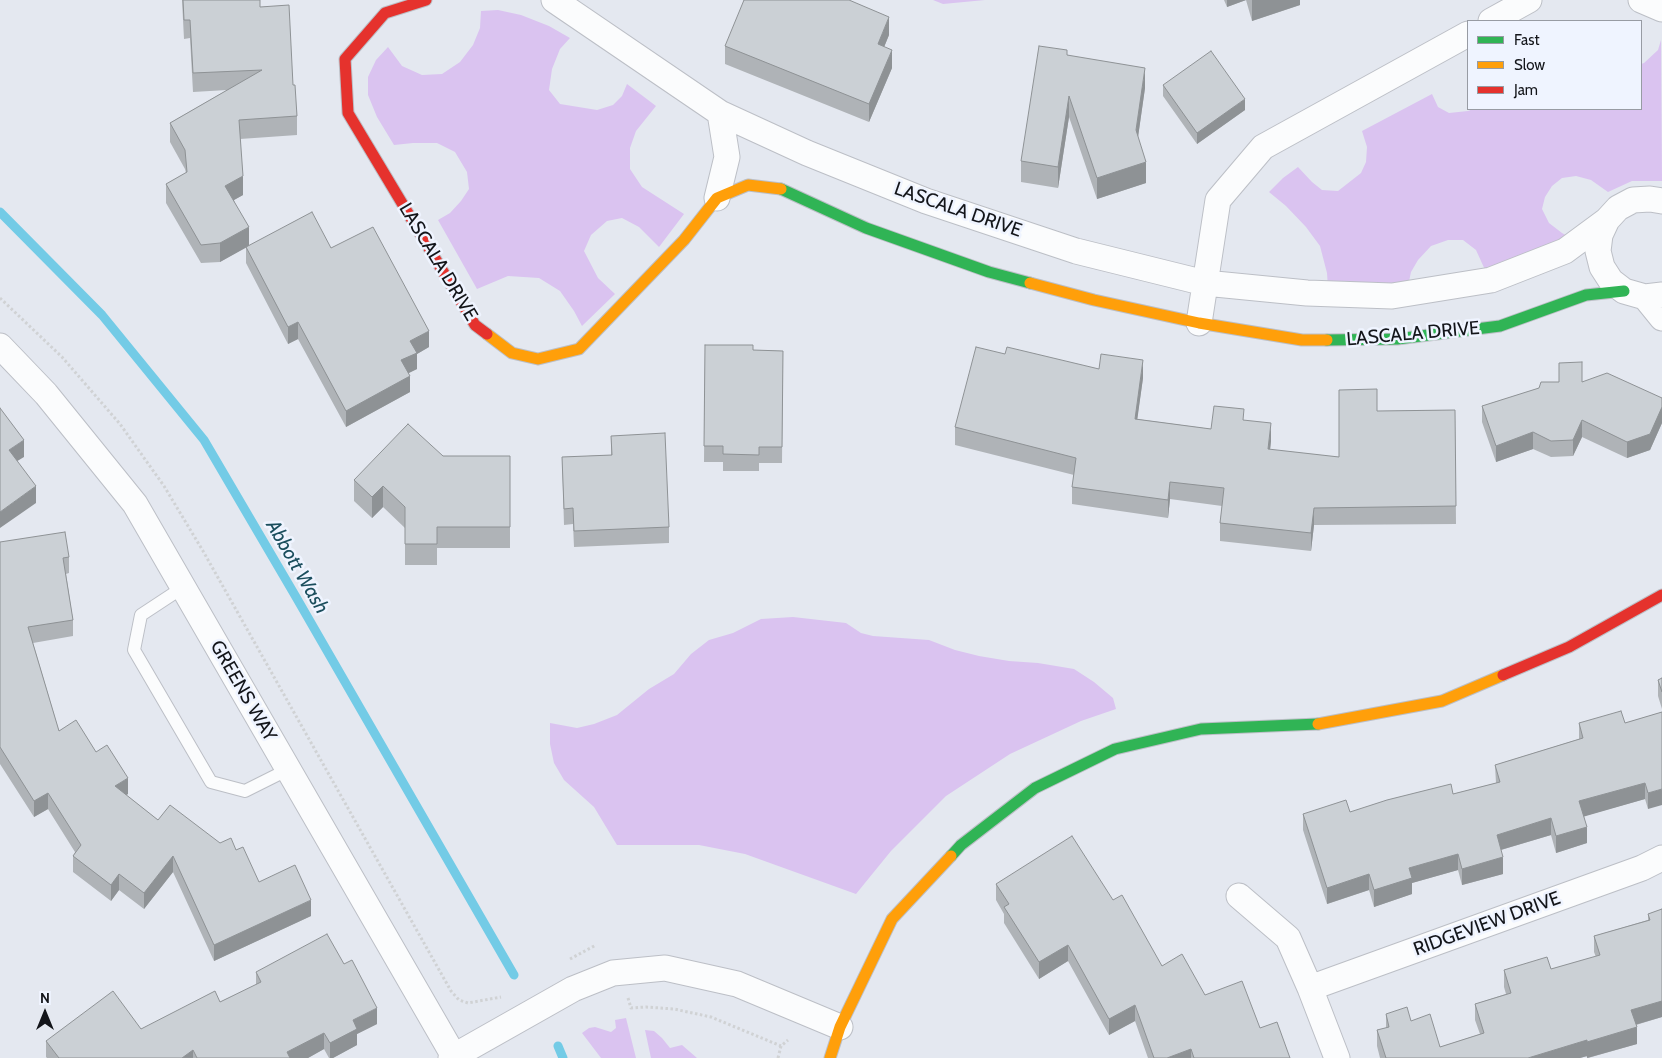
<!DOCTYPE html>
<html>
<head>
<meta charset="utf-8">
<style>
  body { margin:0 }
  #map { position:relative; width:1662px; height:1058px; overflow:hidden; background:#e4e8f0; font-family:Cabin,sans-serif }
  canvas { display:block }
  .legend { position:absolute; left:1467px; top:20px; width:175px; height:90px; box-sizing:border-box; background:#eff4ff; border:1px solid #979ba3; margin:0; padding:6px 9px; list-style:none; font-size:15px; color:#13151a }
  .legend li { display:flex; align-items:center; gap:10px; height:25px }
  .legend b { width:25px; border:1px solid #979ba3 }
  .north { position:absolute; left:20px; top:988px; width:50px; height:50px; -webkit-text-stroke:4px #eff4ff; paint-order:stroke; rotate:0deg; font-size:14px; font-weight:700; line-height:20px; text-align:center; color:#13151a }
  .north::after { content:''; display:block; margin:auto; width:18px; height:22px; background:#13151a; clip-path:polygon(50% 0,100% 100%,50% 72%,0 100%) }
</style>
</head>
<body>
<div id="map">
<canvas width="1662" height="1058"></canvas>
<ul class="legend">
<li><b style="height:6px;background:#30b455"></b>Fast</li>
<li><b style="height:6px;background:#ff9f0a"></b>Slow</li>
<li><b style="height:6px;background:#e5322d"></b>Jam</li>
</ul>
<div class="north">N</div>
</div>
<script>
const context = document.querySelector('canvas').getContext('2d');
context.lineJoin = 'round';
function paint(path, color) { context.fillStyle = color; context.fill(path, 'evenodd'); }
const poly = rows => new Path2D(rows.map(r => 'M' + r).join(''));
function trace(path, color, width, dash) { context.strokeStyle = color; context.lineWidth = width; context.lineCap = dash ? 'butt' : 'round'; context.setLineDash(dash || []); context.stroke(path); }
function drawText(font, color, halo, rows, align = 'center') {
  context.font = font + ' Cabin,sans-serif'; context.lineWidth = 5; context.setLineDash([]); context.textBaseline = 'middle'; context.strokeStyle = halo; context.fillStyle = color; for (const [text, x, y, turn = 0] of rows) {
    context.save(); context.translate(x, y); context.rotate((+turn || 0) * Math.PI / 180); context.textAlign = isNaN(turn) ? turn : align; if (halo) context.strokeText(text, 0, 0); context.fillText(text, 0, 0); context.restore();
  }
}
const green = poly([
  [933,0,985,0,943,4],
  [498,10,521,15,549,26,570,38,560,49,552,69,549,90,560,104,597,110,613,105,622,96,627,84,656,106,636,131,630,148,630,169,642,187,684,214,659,247,639,227,622,218,607,221,591,235,584,251,598,278,615,294,582,326,574,311,560,291,539,278,508,276,477,289,438,220,450,213,461,201,469,189,467,172,455,152,437,143,413,143,394,145,377,117,368,95,368,77,376,60,388,47,402,66,422,75,442,74,460,62,473,45,480,28,481,11],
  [1661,40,1662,181,1632,181,1608,192,1591,180,1576,176,1562,178,1552,186,1545,197,1542,209,1549,223,1562,233,1571,238,1486,272,1476,250,1463,240,1448,240,1431,246,1418,260,1411,272,1408,286,1328,288,1327,273,1320,246,1306,227,1286,206,1269,192,1283,178,1298,167,1312,182,1322,190,1338,191,1361,173,1366,162,1367,147,1362,131,1432,94,1438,107,1449,113,1468,111,1473,109,1641,109,1641,64,1644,63,1658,50],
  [793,617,846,623,861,633,873,636,929,640,955,650,979,656,1009,661,1038,663,1074,669,1094,682,1113,698,1116,709,1081,721,1010,754,946,796,891,851,856,894,745,854,699,845,617,845,594,807,564,780,554,763,550,744,550,723,577,728,594,724,617,715,649,689,674,674,691,654,709,640,733,633,761,619],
  [626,1018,636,1058,601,1058,582,1033,589,1028,595,1027,611,1032,616,1028,615,1020],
  [645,1030,654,1031,662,1038,670,1048,682,1045,697,1058,651,1058]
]);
const stream = poly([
  [0,212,102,315,204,440,296,597,514,975],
  [558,1046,563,1058]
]);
const path = poly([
  [0,298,62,357,120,424,164,486,203,551,451,991,459,1000,468,1003,501,997],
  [570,959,596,945],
  [628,998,631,1008,646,1007,674,1009,711,1017,781,1046],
  [778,1058,781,1046,788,1040]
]);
const lane = poly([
  [182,588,141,615,134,650,211,782,245,791,289,769]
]);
const street = poly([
  [554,0,720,113,807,153,926,201,1076,251,1205,283,1307,293,1392,296,1491,280,1565,251,1607,220],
  [1641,0,1662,9],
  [1491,21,1529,0],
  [717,198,727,157,720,113],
  [1662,201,1650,199,1633,200,1618,208,1607,220,1600,235,1598,251,1602,267,1611,281,1624,291,1645,297,1662,295],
  [1645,297,1662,318],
  [1199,323,1218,200,1263,147,1468,34],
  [0,346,46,394,135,504,455,1058],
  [1239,896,1288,938,1310,988,1337,1058],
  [1310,988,1642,868,1662,858],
  [451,1058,573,989,613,973,665,968,737,984,840,1027]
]);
const fast = poly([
  [781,189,866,228,989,272,1030,283],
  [1327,340,1397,339,1500,326,1586,295,1624,291],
  [951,856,961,845,1035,788,1115,749,1201,729,1318,724]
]);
const slow = poly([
  [1030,283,1094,300,1199,323,1302,340,1327,340],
  [487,334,512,353,538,359,579,349,684,240,717,198,748,185,781,189],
  [1318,724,1442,701,1503,675],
  [830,1058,840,1027,892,919,951,856]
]);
const jam = poly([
  [426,0,385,13,345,59,348,113,475,325,487,334],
  [1503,675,1569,647,1662,595]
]);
const wall = poly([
  [182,0,260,0,260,7,293,85,297,116,297,135,240,139,243,195,234,200,249,245,331,248,429,347,417,354,417,369,408,373,410,392,346,427,298,339,288,344,246,263,246,247,220,262,201,263,166,203,166,184,186,173,185,169,170,142,170,123,227,90,193,92,190,38,184,39],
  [1224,0,1300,0,1300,5,1252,21,1246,0,1227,7],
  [889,35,884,47,892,68,869,122,725,64,725,46],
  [1067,55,1145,88,1138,137,1146,183,1097,199,1069,117,1058,188,1021,182,1021,161],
  [1163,85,1245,110,1197,144,1163,96],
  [705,345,753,350,783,351,782,463,759,463,759,471,723,471,723,462,704,462],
  [1559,363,1582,382,1662,398,1662,423,1650,450,1627,458,1582,437,1573,456,1551,457,1533,449,1496,462,1482,422,1482,406,1559,382],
  [1099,369,1143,378,1137,419,1211,429,1244,420,1271,441,1270,450,1339,457,1377,411,1455,410,1456,524,1314,525,1311,551,1220,541,1220,523,1222,506,1170,499,1168,518,1072,504,1072,487,1074,475,955,445,955,427],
  [611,436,669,527,669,543,574,547,573,524,564,525,562,457,611,455],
  [443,456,510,456,510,548,437,548,437,565,405,565,405,528,383,507,372,518,354,501,354,480],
  [0,542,69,557,69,573,66,574,73,620,73,636,33,643,59,731,96,752,128,794,126,795,158,820,236,850,259,882,311,916,214,961,173,872,144,909,119,890,111,901,73,872,73,856,75,852,48,809,34,817,0,764],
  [1662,678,1662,709,1658,696,1658,680],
  [1662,712,1648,809,1645,799,1584,816,1587,843,1556,853,1551,835,1501,850,1503,874,1462,885,1458,870,1412,883,1412,894,1374,907,1369,890,1327,904,1303,830,1303,814,1350,812,1453,794,1496,783,1495,765,1579,739,1579,723,1625,723],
  [996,884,1113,900,1162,966,1205,995,1260,1028,1290,1058,1148,1058,1135,1021,1109,1035,1068,961,1039,979,1004,923,1004,914,996,900],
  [1662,909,1662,1017,1636,1025,1637,1044,1588,1058,1587,1056,1580,1058,1380,1058,1377,1046,1377,1030,1386,1028,1386,1014,1411,1021,1440,1047,1480,1034,1475,1020,1475,1004,1506,994,1504,987,1504,970,1551,969,1596,957,1594,952,1594,936,1648,920,1648,914],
  [256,972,377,1024,357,1034,357,1045,333,1058,329,1058,324,1049,308,1058,47,1058,46,1057,46,1041,141,1029,220,1002,256,985]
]);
const shadedWall = poly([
  [1227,0,1246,0,1227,7],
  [1252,0,1300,0,1300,5,1252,21],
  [889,17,889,35,878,62,878,44],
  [892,50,892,68,869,122,869,104],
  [1145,68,1145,88,1136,151,1136,130],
  [1069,96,1069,117,1058,188,1058,167],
  [1245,99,1245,110,1197,144,1197,133],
  [1146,162,1146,183,1097,199,1097,178],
  [243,176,243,195,225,205,225,186],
  [249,227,249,246,220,262,220,243],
  [298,322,298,339,288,344,288,327],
  [429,331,429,347,417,354,417,369,401,377,401,360,410,341],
  [1143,360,1143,378,1135,436,1135,419],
  [410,376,410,392,346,427,346,411],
  [1662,407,1662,423,1650,450,1627,458,1627,442],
  [1582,420,1582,437,1573,456,1573,440],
  [1271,423,1271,441,1268,467,1268,449],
  [1533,432,1533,449,1496,462,1496,446],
  [24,440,24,457,9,466,9,450],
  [1170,482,1170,499,1168,518,1168,500],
  [36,486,36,503,0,528,0,512],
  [383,486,383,507,372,518,372,497],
  [1314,508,1314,525,1311,551,1311,533],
  [128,778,128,794,115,802,115,786],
  [1645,783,1645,799,1579,818,1579,801],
  [1662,789,1662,805,1648,809,1648,793],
  [48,793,48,809,34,817,34,801],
  [1551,818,1551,835,1497,851,1497,835],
  [1587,827,1587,843,1556,853,1556,836],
  [1458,854,1458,870,1412,883,1412,894,1374,907,1374,890,1409,868],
  [173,856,173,872,144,909,144,893],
  [1503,857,1503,874,1462,885,1462,869],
  [119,874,119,890,111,901,111,885],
  [1369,874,1369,890,1327,904,1327,888],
  [311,900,311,916,214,961,214,945],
  [1068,945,1068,961,1039,979,1039,962],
  [1662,1001,1662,1017,1631,1026,1631,1010],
  [1135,1005,1135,1021,1109,1035,1109,1019],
  [377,1008,377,1024,357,1034,357,1045,333,1058,330,1058,330,1043,353,1020],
  [1637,1027,1637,1044,1587,1058,1587,1042],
  [324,1033,324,1049,308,1058,287,1058,287,1052],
  [1587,1040,1587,1056,1580,1058,1528,1058],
  [1191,1049,1191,1058,1167,1058],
  [193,1050,193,1058,182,1058]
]);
const building = poly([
  [183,0,260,0,260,7,289,5,293,85,295,85,297,116,239,120,243,176,225,186,249,227,220,243,201,245,166,184,187,172,185,150,170,123,262,70,193,73,190,20,184,20,183,0],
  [744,0,849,0,889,17,878,44,892,50,869,104,725,46,744,0],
  [1039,46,1067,50,1067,55,1145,68,1136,130,1146,162,1097,178,1069,96,1058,167,1021,161,1039,46],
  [1211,51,1245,99,1197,133,1163,85,1211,51],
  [312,212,331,248,373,227,429,331,410,341,417,353,401,360,410,376,346,411,298,322,288,327,246,247,312,212],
  [705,345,753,345,753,350,783,351,782,447,759,447,759,455,723,454,723,446,704,446,705,345],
  [976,347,1005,354,1007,347,1099,369,1101,354,1143,360,1135,419,1211,429,1214,406,1244,409,1243,420,1271,423,1268,449,1339,457,1339,390,1377,389,1377,411,1455,410,1456,506,1314,508,1311,533,1220,523,1224,488,1170,482,1168,500,1072,487,1076,458,955,427,976,347],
  [1582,362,1582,382,1607,373,1662,398,1662,407,1650,434,1627,442,1582,420,1573,440,1551,441,1533,432,1496,446,1482,406,1539,388,1541,382,1559,382,1559,363,1582,362],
  [0,408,24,440,9,450,36,486,0,512,0,408],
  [408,424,443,456,510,456,510,527,437,527,437,544,405,544,405,507,383,486,372,497,354,480,408,424],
  [665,433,669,527,574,531,573,508,564,509,562,457,612,455,611,436,665,433],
  [65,532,69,557,63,558,73,620,28,627,59,731,76,720,96,752,107,745,128,778,115,786,158,820,170,805,220,843,231,838,236,850,243,847,259,882,295,865,311,900,214,945,173,856,144,893,119,874,111,885,73,856,81,845,48,793,34,801,0,747,0,542,65,532],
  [1662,678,1662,692,1658,680,1662,678],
  [1621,711,1625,723,1662,712,1662,789,1648,793,1645,783,1579,801,1587,827,1556,836,1551,818,1497,835,1503,857,1462,869,1458,854,1409,868,1412,878,1374,890,1369,874,1327,888,1303,814,1346,800,1350,812,1387,800,1451,784,1453,794,1500,782,1495,765,1583,738,1579,723,1621,711],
  [1072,836,1113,900,1122,895,1162,966,1182,954,1205,995,1242,981,1260,1028,1277,1022,1290,1058,1194,1058,1191,1049,1167,1058,1154,1058,1135,1005,1109,1019,1068,945,1039,962,1004,907,1009,904,996,884,1072,836],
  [1662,909,1662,1001,1631,1010,1637,1027,1587,1042,1587,1040,1528,1058,1386,1058,1377,1030,1389,1027,1386,1014,1407,1007,1411,1021,1430,1014,1440,1047,1484,1033,1475,1004,1511,993,1504,970,1547,957,1551,969,1600,955,1594,936,1650,920,1648,914,1662,909],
  [327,934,344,964,352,960,377,1008,353,1020,357,1029,330,1043,324,1033,287,1052,290,1058,197,1058,193,1050,182,1058,59,1058,46,1041,113,991,141,1029,215,991,220,1002,261,982,256,972,327,934]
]);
const streetNames = [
  ["LASCALA DRIVE",958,210,19],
  ["LASCALA DRIVE",438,262,59],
  ["LASCALA DRIVE",1413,334,-5],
  ["GREENS WAY",243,691,60],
  ["RIDGEVIEW DRIVE",1487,924,-20]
];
const waterNames = [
  ["Abbott Wash",297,567,60]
];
paint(green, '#dac3f0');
trace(stream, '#73cbe6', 9);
trace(lane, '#bcbfc6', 14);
trace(street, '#bcbfc6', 27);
trace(fast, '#bcbfc6', 13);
trace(slow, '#bcbfc6', 13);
trace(jam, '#bcbfc6', 13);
trace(path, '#d0d2d4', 3, [2.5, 2.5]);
trace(lane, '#fbfcfd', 12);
trace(street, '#fbfcfd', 25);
trace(fast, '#30b455', 11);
trace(slow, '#ff9f0a', 11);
trace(jam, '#e5322d', 11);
paint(wall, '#afb3b7');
paint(shadedWall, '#8e9295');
paint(building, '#cbd0d5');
trace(building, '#8e9295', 1);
drawText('19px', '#13151a', '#eff4ff', streetNames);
drawText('italic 20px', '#1b4e5d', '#eff4ff', waterNames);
</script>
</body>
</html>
